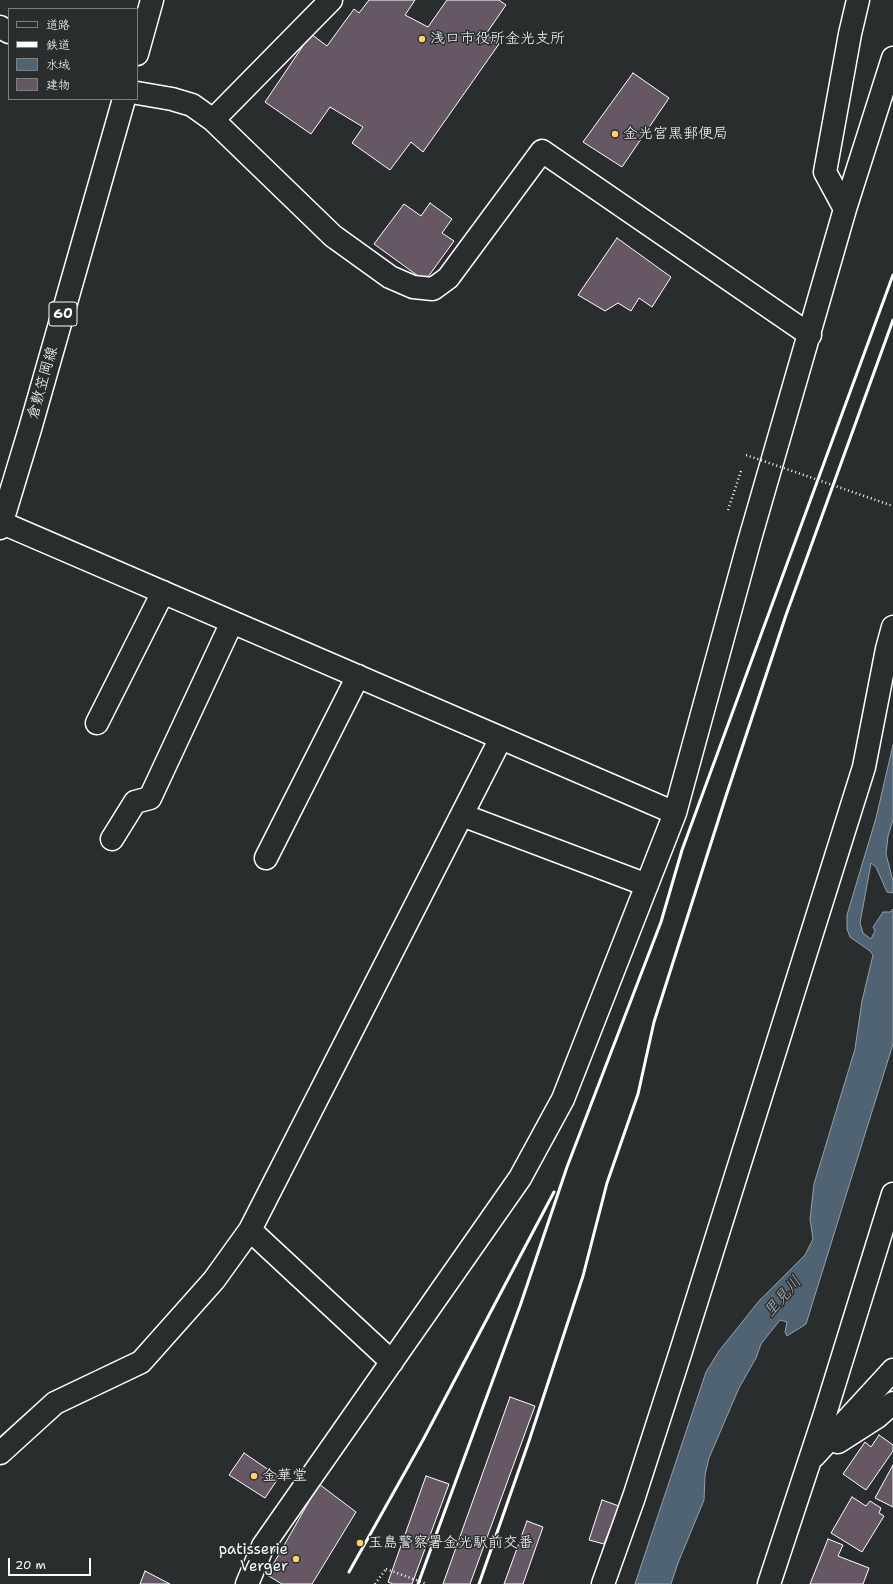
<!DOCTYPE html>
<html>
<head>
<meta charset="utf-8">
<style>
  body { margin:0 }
  #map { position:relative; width:893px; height:1584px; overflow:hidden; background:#2a2d2e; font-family:"Shantell Sans","Klee One",sans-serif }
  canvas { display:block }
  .legend { position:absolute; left:8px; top:8px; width:130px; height:92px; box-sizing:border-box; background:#2a2d2e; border:1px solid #7f8182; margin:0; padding:5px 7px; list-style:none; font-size:12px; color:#fff }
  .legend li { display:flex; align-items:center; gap:8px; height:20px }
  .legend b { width:20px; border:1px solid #7f8182 }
  .scale { position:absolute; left:8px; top:1558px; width:83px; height:18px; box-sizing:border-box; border:2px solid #fff; border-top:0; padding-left:5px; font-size:12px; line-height:14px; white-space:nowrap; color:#fff; -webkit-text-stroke:3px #2a2d2e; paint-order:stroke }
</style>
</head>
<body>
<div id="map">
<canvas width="893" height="1584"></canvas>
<ul class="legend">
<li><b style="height:5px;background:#2a2d2e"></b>道路</li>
<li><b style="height:5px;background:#fff"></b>鉄道</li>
<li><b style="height:11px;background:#4f6372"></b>水域</li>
<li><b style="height:11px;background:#655764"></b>建物</li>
</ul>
<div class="scale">20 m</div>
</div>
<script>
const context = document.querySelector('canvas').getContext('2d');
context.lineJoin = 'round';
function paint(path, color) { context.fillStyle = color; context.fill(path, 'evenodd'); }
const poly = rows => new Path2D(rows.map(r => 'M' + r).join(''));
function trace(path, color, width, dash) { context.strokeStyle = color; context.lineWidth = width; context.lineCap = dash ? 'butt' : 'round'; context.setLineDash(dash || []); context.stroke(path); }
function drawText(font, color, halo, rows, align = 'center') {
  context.font = font + ' "Shantell Sans","Klee One",sans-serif'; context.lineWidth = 3; context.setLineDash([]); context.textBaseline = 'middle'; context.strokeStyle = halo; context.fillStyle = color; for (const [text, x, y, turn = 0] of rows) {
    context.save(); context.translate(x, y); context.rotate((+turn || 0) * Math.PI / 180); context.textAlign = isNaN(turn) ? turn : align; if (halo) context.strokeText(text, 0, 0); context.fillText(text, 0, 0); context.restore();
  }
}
const water = poly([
  [893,745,893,820,888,836,886,854,893,881,893,893,887,892,876,867,871,863,860,923,863,933,871,939,875,931,873,927,883,912,890,912,893,909,893,1044,806,1324,787,1336,785,1332,787,1322,780,1320,761,1344,756,1358,739,1388,709,1458,705,1475,704,1500,678,1563,671,1584,635,1584,706,1372,719,1351,759,1301,805,1255,813,1239,810,1219,814,1184,855,1049,862,1001,873,955,870,951,850,937,847,929,847,915,876,818,893,745]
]);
const building = poly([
  [369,0,415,0,405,15,428,27,447,0,499,0,506,5,486,34,499,44,423,152,411,142,390,170,352,143,363,127,330,107,311,134,265,102,311,34,327,46,354,9,359,13,369,0],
  [633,73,669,98,622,167,583,142,633,73],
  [430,203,452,219,442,233,454,241,425,281,374,244,404,204,421,216,430,203],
  [617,238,671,277,652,307,639,298,631,311,618,303,605,311,578,295,617,238],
  [510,1397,535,1406,470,1584,443,1584,510,1397],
  [879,1435,893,1445,893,1451,866,1490,843,1474,865,1442,871,1447,879,1435],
  [244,1453,279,1477,265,1498,229,1475,244,1453],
  [893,1465,893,1507,875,1498,893,1465],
  [426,1476,449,1484,412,1584,393,1584,388,1582,426,1476],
  [319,1484,356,1512,312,1584,282,1584,267,1575,319,1484],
  [852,1497,866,1506,870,1501,881,1508,879,1513,884,1516,862,1552,831,1533,852,1497],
  [602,1500,619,1506,604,1544,589,1540,602,1500],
  [527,1521,543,1527,523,1584,504,1584,527,1521],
  [828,1539,843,1545,838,1556,869,1568,863,1584,810,1584,828,1539],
  [145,1571,170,1584,140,1584,145,1571]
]);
const path = poly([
  [728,510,741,471],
  [375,1584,386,1569]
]);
const minor = poly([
  [0,27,9,32],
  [137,93,172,99,192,105,213,120,333,236,390,277,413,287,433,289,448,278,542,151,810,335],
  [213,120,331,0],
  [845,209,825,172,850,34,858,0],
  [0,522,675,813],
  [97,723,163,592],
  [462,815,647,885],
  [112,839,135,802,150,798,232,622],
  [266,858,358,676],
  [250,1230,501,738],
  [838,1442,877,1417,893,1403],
  [0,1453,55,1403,141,1362,214,1280,250,1230,392,1362],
  [814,1456,893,1370],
  [247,1584,263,1546,520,1178,563,1099,675,813,749,542,845,209,893,58],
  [603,1584,634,1497,681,1351,864,767,887,649,893,627],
  [769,1584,825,1414,893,1194]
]);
const major = poly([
  [137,54,152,0],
  [0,528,30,429,124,99]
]);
const rail = poly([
  [349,1572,423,1440,554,1192],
  [418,1584,520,1306,567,1167,661,922,682,850,893,275],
  [479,1584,529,1441,583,1276,607,1183,638,1094,654,1022,726,796,786,615,893,320]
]);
const pathBridge = poly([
  [746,455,893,506],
  [386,1569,427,1584]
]);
const markers = [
  [422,39,4,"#ffd166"],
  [615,134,4,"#ffd166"],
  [254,1476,4,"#ffd166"],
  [360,1543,4,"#ffd166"],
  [296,1559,4,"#ffd166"]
];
const shields = [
  [63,314,28]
];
const shieldNames = [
  ["60",63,314]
];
const poiNames = [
  ["浅口市役所金光支所",430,39],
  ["金光宮黒郵便局",623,134],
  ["金華堂",262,1476],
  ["玉島警察署金光駅前交番",368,1543],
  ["patisserie",288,1550,"right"],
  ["Verger",288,1567,"right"]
];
const streetNames = [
  ["倉敷笠岡線",43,383,-74]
];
const waterNames = [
  ["里見川",783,1297,-49]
];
paint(water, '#4f6372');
trace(water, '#95a1aa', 1);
paint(building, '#655764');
trace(building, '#fff', 1);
trace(minor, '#fff', 25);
trace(major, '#fff', 25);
trace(path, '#fff', 2.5, [1, 3]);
trace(minor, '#2a2d2e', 22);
trace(major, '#2a2d2e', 22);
trace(rail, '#fff', 3);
trace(pathBridge, '#fff', 2.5, [1, 3]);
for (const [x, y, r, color] of markers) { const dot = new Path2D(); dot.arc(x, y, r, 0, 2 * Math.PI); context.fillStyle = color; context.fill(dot); trace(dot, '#2a2d2e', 1.5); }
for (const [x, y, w] of shields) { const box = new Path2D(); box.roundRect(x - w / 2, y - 12, w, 24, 3); context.fillStyle = '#2a2d2e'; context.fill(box); trace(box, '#fff', 1); }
drawText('bold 14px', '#fff', null, shieldNames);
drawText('15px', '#fff', '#2a2d2e', poiNames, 'left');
drawText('15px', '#fff', '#2a2d2e', streetNames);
drawText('italic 16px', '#b0b9c0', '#2a2d2e', waterNames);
</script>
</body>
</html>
